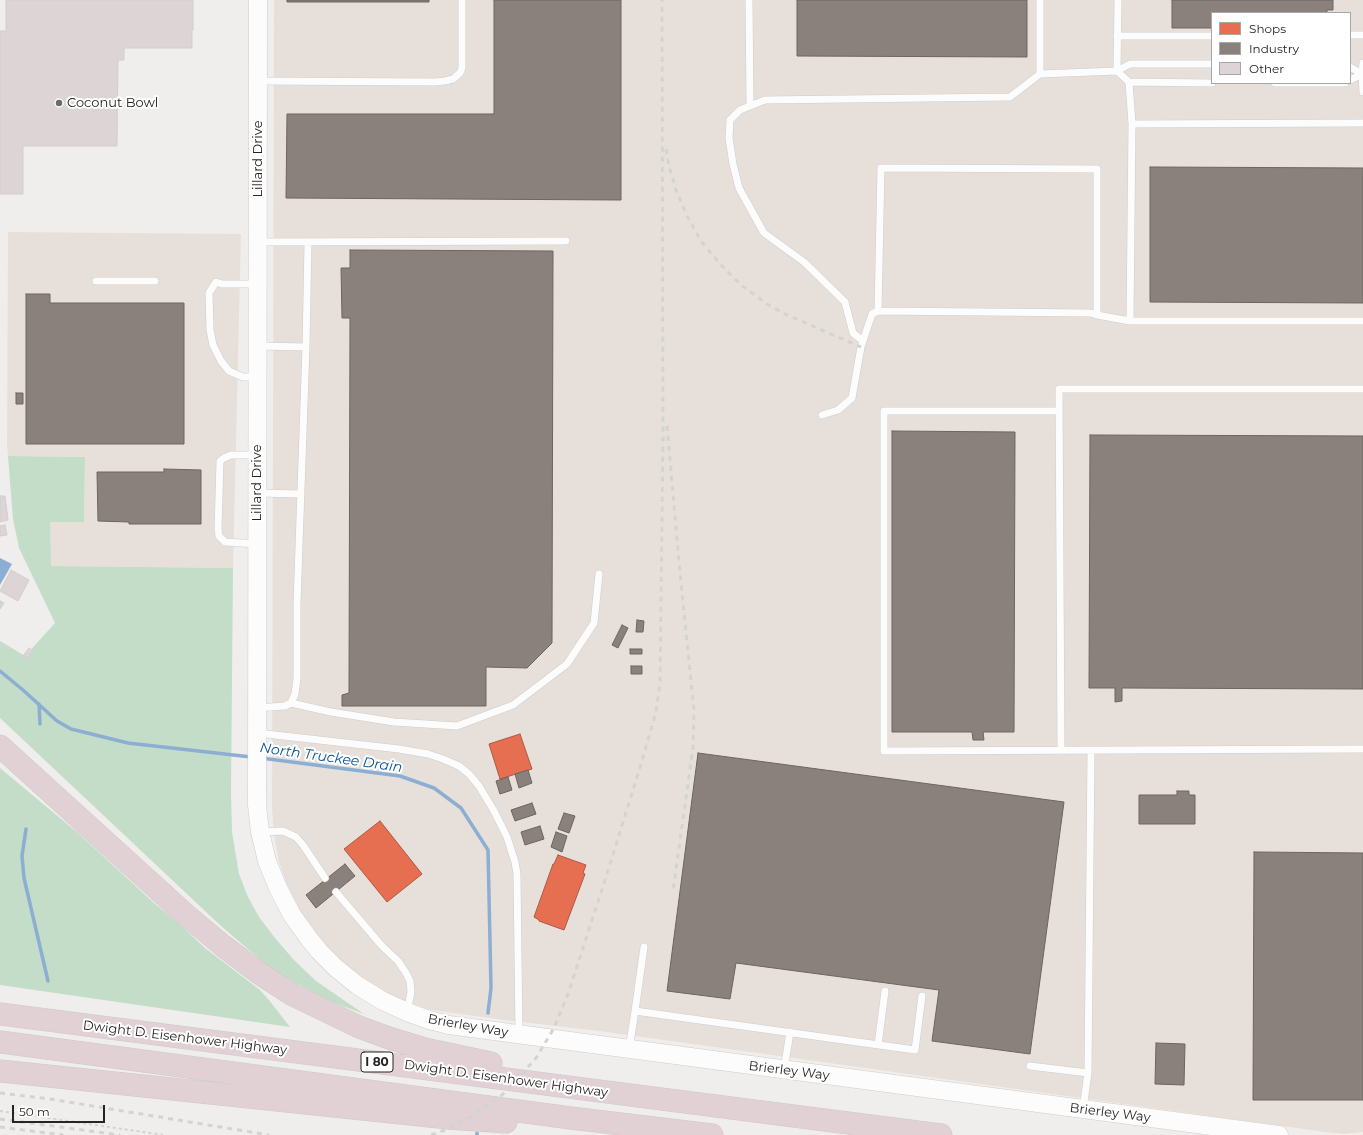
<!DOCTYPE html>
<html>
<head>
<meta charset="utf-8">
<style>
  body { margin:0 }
  #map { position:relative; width:1363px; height:1135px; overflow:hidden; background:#f0eeec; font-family:Montserrat,sans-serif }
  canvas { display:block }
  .legend { position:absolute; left:1211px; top:12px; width:140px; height:72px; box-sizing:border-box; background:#fff; border:1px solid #a8a7a7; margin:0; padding:5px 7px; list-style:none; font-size:12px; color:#262423 }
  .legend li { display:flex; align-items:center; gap:8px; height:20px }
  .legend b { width:20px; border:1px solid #a8a7a7 }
  .scale { position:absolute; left:12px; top:1105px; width:93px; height:18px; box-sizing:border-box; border:2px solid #262423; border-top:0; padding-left:5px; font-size:12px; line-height:14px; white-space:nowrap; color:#262423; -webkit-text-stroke:3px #fff; paint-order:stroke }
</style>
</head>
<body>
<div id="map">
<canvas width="1363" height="1135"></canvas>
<ul class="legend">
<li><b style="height:11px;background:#e76f51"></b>Shops</li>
<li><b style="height:11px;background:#8a817c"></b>Industry</li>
<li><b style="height:11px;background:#ddd4d6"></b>Other</li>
</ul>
<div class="scale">50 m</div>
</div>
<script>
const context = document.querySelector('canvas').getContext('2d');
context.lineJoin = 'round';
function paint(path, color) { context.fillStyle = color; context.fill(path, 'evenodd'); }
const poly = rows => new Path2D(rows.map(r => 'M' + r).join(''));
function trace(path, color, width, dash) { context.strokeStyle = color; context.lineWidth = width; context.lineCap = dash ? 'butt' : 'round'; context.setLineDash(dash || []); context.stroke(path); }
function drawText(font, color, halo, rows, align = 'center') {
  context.font = font + ' Montserrat,sans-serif'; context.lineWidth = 4; context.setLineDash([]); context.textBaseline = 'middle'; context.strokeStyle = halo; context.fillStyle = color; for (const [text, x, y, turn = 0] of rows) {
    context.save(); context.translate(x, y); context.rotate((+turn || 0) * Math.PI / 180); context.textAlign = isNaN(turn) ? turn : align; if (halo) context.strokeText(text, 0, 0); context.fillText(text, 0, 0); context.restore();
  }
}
const built = poly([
  [274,0,1363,0,1363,1132,1344,1134,1325,1132,599,1031,504,1020,431,1010,405,1001,384,992,353,974,312,931,298,909,287,885,279,862,274,835,272,809],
  [1212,13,1350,13,1350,83,1212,83],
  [8,232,241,234,233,568,50,566,50,522,84,522,85,457,8,456,7,445]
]);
const green = poly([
  [8,456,85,457,84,522,50,522,51,566,233,568,231,793,232,832,239,874,248,897,259,917,275,938,294,960,316,981,364,1014,322,998,270,968,221,926,0,718,0,641,25,656,55,623,19,548,13,519],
  [0,768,78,833,154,903,176,921,205,948,260,990,269,1000,290,1027,0,985]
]);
const water = poly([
  [0,558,12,564,0,585]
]);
const shops = poly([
  [520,734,532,769,500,779,489,744,520,734],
  [380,821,422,874,387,902,344,849,380,821],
  [558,855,586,865,583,873,585,874,564,930,539,921,539,920,534,917,553,864,554,864,558,855]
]);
const industry = poly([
  [287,0,429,0,429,2,287,2,287,0],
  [494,0,621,0,621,200,286,198,287,114,494,114,494,0],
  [797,0,1027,0,1027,57,797,56,797,0],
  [1172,0,1333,0,1333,10,1327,10,1327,13,1212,13,1212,28,1172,28,1172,0],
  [1150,167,1363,168,1363,303,1150,302,1150,167],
  [350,250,553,251,552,643,527,668,486,667,486,706,342,706,342,695,349,693,350,318,342,318,341,268,350,268,350,250],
  [26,294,50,294,50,303,184,303,184,444,26,444,26,294],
  [16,393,23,393,23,404,16,404,16,393],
  [892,431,1015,432,1014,732,983,732,984,740,973,740,972,732,892,732,892,431],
  [1090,435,1363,436,1363,689,1122,688,1122,701,1115,702,1115,688,1089,688,1090,435],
  [164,469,201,470,201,524,129,524,129,522,98,521,97,472,164,472,164,469],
  [637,620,644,621,643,632,636,632,637,620],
  [622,625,628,628,618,648,612,645,622,625],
  [630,649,642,649,642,654,630,654,630,649],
  [631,666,642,666,642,674,631,674,631,666],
  [698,753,1064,802,1030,1054,932,1041,939,990,736,963,730,999,667,991,698,753],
  [528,770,532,783,519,788,515,774,528,770],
  [508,777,512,790,500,794,496,781,508,777],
  [1177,791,1189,791,1189,795,1195,795,1195,824,1139,824,1139,795,1177,795,1177,791],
  [532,803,536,814,515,821,511,810,532,803],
  [564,813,575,816,569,833,558,829,564,813],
  [540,826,544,839,525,845,521,832,540,826],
  [556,832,567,836,562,852,551,847,556,832],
  [1254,852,1363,853,1363,1100,1253,1100,1254,852],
  [345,864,355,876,316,908,306,895,345,864],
  [1156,1043,1185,1044,1184,1085,1155,1084,1156,1043]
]);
const stream = poly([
  [0,671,23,690,57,721,71,729,128,743,251,757],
  [39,704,40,724],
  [261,758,400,776,434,788,461,808,488,850,491,988,488,1013],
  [26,829,22,856,24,878,48,981],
  [477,1135,477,1133]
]);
const building = poly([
  [6,0,193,0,193,30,192,30,192,48,124,48,124,60,118,60,117,146,23,146,23,194,0,194,0,31,6,31,6,0],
  [0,496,5,496,8,520,0,522,0,496],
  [5,525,7,535,0,536,0,526,5,525],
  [11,570,29,580,18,601,0,591,11,570],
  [0,601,4,603,0,609,0,601],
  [29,648,33,651,27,659,23,656,29,648]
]);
const path = poly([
  [0,1111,164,1135]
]);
const service = poly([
  [749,0,750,106],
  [1040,0,1040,74,1117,71,1118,0],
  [1350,35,1363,35],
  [1117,36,1212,36],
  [1363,63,1362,74,1363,92],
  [1212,64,1130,64,1117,71,1129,82,1212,83],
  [1350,67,1362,74],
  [1350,80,1363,74],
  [258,81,435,82,445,81,453,79,460,73,462,68,462,0],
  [1129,82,1132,124,1130,321,1363,321],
  [1275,83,1345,83],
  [1132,124,1363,123],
  [258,242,566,241],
  [96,281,155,281],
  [1097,315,1097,169,881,168,878,311,1091,313,1097,315,1130,321],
  [863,341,853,333,845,302,804,262,764,233,739,188,733,164,729,138,730,120,740,110,765,100,1010,97,1040,74],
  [258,346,306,347],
  [257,377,243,377,229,371,221,361,213,345,210,330,209,293,216,282,222,284,258,284],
  [1059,411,884,411,884,751,1363,749],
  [822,415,838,410,852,398,861,347,872,314,878,311],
  [257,493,301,494],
  [257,544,225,542,219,536,218,529,220,461,224,458,231,455,257,455],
  [291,703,331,712,394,722,457,726,513,705,567,664,594,623,599,574],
  [257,708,285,706,291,703,295,694,297,678,297,603,306,347,308,242],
  [257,733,399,749,428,754,443,759,459,766,469,774,479,786,494,811,507,837,515,862,517,874,519,1035],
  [1061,751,1059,389,1363,389],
  [260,832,283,831,296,837,303,845,325,878],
  [336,892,382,946,398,961,406,973,410,981,411,992,407,1012],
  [635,1011,644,947],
  [878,1045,885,991],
  [629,1049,635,1011,915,1050,922,996],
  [1030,1066,1088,1073],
  [784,1070,790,1032],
  [1083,1109,1088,1073,1091,751]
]);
const tertiary = poly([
  [258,0,257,805,260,832,267,861,278,888,292,915,310,940,319,951,336,968,357,985,383,1001,407,1012,429,1020,449,1025,1279,1135]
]);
const motorway = poly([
  [0,746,186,915,222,945,259,973,293,995,359,1027,389,1038,425,1049,491,1063],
  [0,1014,941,1135],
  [0,1042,571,1118,712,1135],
  [0,1071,448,1118,506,1122]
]);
const rail = poly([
  [666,149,669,166,676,190,687,216,701,241,720,264,741,285,767,304,785,314,861,347],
  [667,426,679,562,694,710,693,748,673,891],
  [0,1093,50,1099,269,1135],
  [0,1119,120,1135],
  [0,1127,63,1135],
  [431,1135,448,1129,470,1117,502,1095,513,1084,536,1058,554,1028,568,994,606,877,641,764,656,712,660,683,663,437,662,0]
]);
const markers = [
  [59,103,4,"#6d6b69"]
];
const shields = [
  [377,1062,32]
];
const shieldNames = [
  ["I 80",377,1062]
];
const poiNames = [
  ["Coconut Bowl",67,103]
];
const streetNames = [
  ["Lillard Drive",258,159,-90],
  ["Lillard Drive",257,483,-90],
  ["Brierley Way",468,1026,10],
  ["Dwight D. Eisenhower Highway",185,1038,7],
  ["Brierley Way",789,1071,7],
  ["Dwight D. Eisenhower Highway",506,1079,8],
  ["Brierley Way",1110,1113,7]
];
const waterNames = [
  ["North Truckee Drain",331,758,8]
];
paint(built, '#e7e0da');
paint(green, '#c3ddc8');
paint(water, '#8daed3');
paint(shops, '#e76f51');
trace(shops, '#ad5843', 1);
paint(industry, '#8a817c');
trace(industry, '#6c6561', 1);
trace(stream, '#8daed3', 3.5);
paint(building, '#ddd4d6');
trace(building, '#d0cfce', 1);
trace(service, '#cecccb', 8);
trace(tertiary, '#cecccb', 19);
trace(motorway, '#cac9c8', 23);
trace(path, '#d3d3d2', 2, [3, 3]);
trace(service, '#fdfcfc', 7);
trace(tertiary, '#fdfcfc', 18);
trace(motorway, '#e2d1d4', 22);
trace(rail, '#d3d3d2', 3, [5, 5]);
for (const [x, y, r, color] of markers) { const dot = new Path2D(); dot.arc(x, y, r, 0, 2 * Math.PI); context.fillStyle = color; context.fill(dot); trace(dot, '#fff', 1.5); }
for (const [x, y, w] of shields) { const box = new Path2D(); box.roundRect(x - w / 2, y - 10, w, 20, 3); context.fillStyle = '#fff'; context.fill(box); trace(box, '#262423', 1); }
drawText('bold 12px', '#262423', null, shieldNames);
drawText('13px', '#262423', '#fff', poiNames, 'left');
drawText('13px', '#262423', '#fff', streetNames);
drawText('italic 14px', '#0b5395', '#fff', waterNames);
</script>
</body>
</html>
